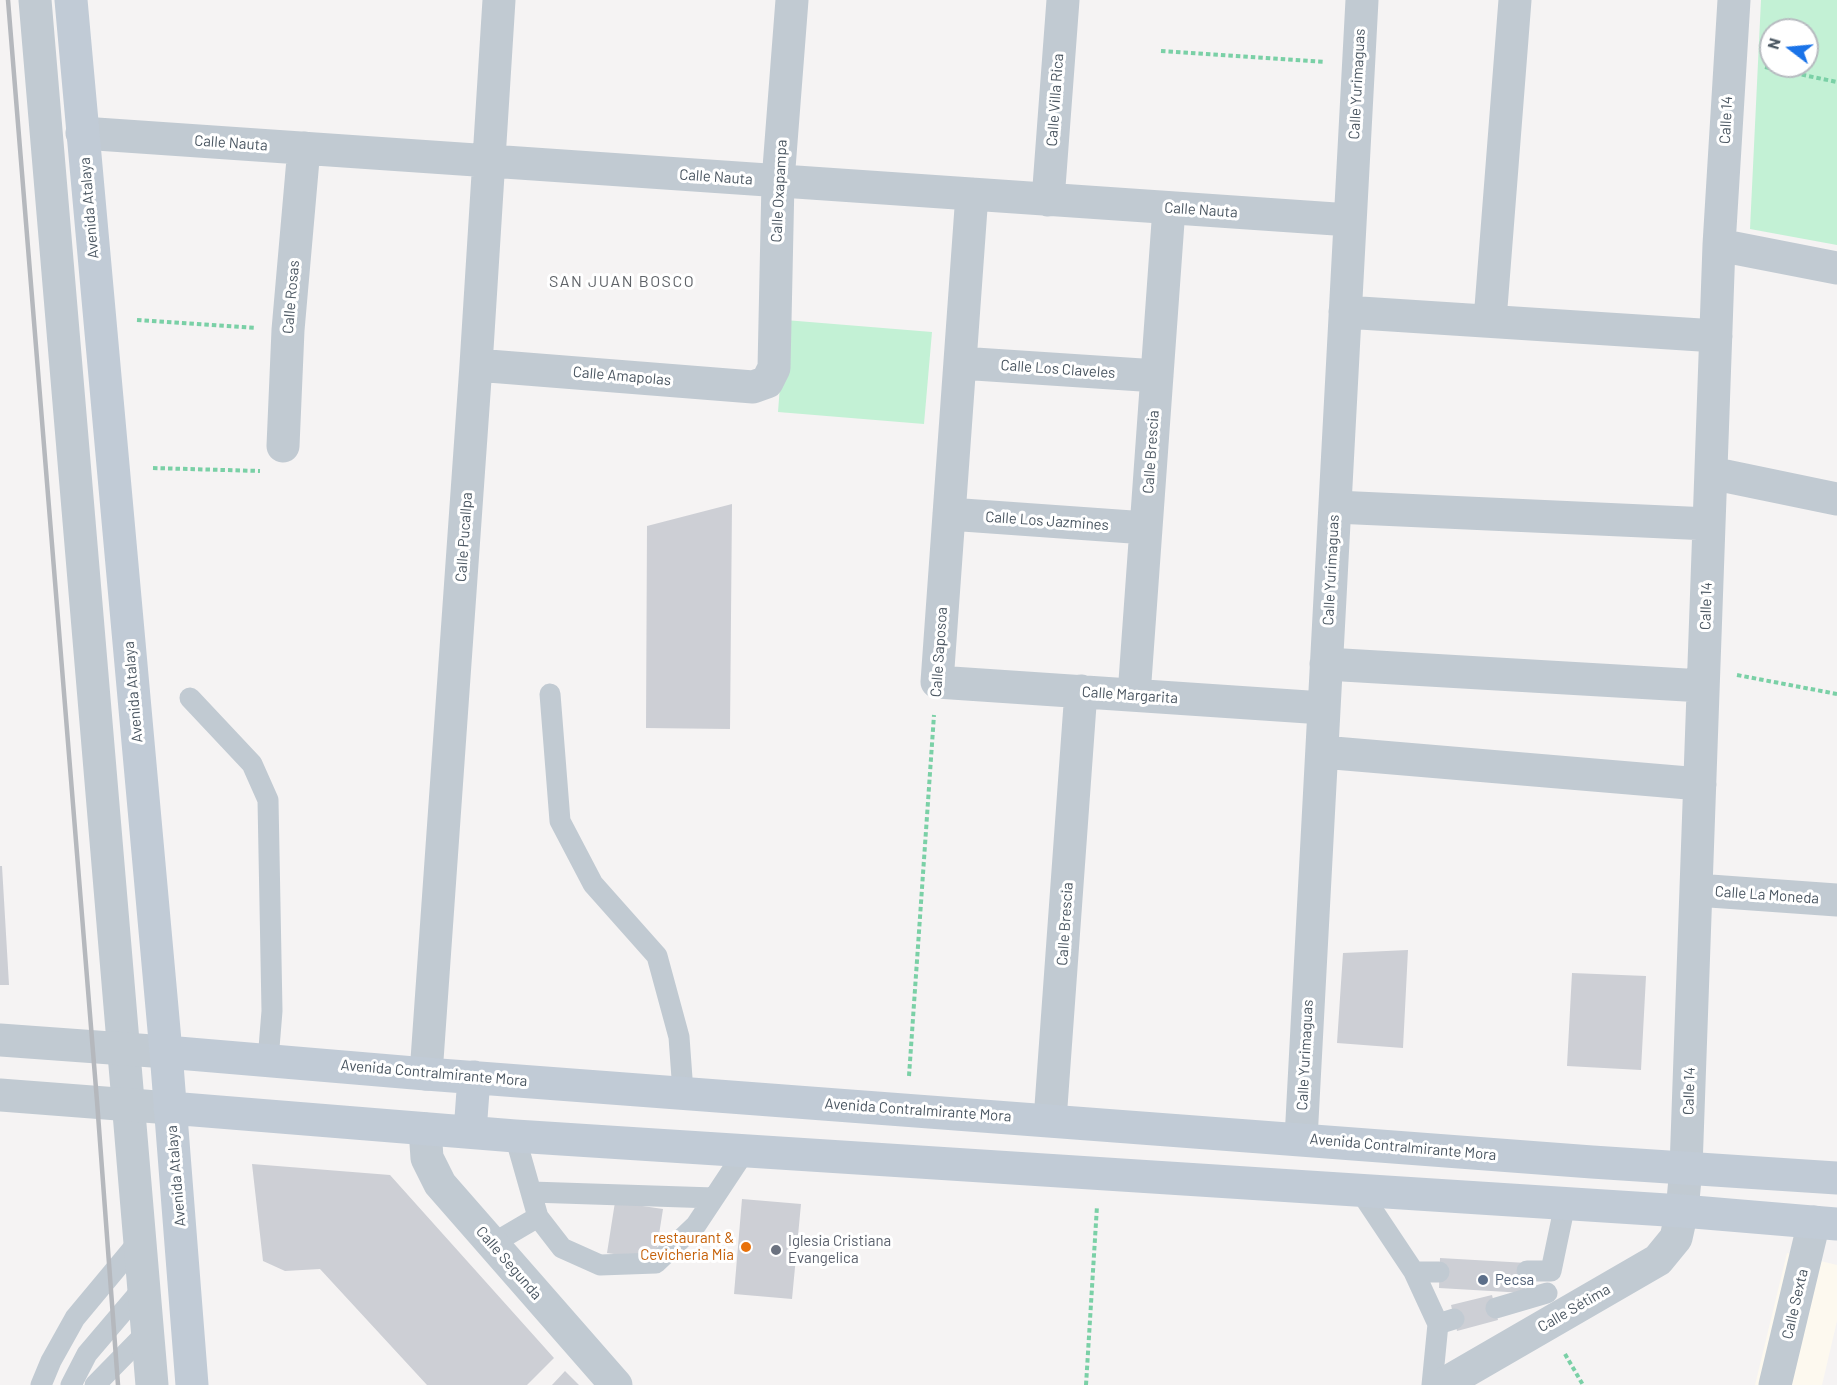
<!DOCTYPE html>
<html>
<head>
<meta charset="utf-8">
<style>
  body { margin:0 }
  #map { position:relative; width:1837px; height:1385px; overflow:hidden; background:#f5f3f3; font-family:Barlow,sans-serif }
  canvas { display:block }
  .north { position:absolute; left:1759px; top:18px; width:60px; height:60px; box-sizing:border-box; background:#fff; border:2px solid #b7bbc0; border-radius:50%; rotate:286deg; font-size:16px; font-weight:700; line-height:24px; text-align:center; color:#4a5661 }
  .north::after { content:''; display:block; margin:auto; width:21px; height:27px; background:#1a73e8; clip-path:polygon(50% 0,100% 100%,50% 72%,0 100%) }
</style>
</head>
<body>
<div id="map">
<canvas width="1837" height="1385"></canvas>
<div class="north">N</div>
</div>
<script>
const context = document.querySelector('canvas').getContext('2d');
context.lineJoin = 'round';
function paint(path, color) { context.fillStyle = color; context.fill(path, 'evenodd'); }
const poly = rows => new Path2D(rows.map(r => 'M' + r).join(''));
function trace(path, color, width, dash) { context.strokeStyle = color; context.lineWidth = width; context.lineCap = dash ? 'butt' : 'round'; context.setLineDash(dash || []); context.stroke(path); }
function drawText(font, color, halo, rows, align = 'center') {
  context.font = font + ' Barlow,sans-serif'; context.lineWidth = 6; context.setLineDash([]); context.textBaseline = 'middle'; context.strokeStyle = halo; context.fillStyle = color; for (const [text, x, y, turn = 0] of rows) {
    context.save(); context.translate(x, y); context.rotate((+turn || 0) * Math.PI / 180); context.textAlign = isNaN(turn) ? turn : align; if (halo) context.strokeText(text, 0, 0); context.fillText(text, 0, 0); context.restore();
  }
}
const commercial = poly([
  [1787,1253,1837,1265,1837,1321,1822,1385,1755,1385]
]);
const green = poly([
  [1761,0,1837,0,1837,245,1750,229],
  [1771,30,1807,30,1807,66,1771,66],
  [785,320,932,332,924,424,778,412]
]);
const building = poly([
  [732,504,730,729,646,728,647,526],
  [0,866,2,866,9,985,0,985],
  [1408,950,1403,1048,1337,1043,1343,953],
  [1572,973,1646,976,1641,1070,1567,1066],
  [252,1164,390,1175,554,1358,527,1385,427,1385,320,1269,285,1271,263,1261],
  [742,1199,801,1204,792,1299,734,1294],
  [615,1202,663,1209,655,1260,607,1253],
  [1440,1258,1527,1263,1525,1293,1439,1288],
  [1492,1295,1498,1320,1457,1331,1451,1305],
  [565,1371,579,1385,552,1385]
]);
const path = poly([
  [1161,51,1325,62],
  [1765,67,1837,82],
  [137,320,256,328],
  [153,468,260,471],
  [1737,675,1837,694],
  [909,1076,934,715],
  [1565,1354,1583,1385],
  [1086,1385,1097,1206]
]);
const service = poly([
  [550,694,560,821,593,884,657,956,679,1037,683,1092],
  [190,698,252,764,268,800,272,1011,268,1060],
  [515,1136,538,1217,562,1248,600,1265,656,1263,696,1225,745,1151],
  [1360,1191,1414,1272,1439,1272],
  [531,1192,714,1198],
  [492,1244,538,1217],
  [1527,1271,1551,1271,1565,1204],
  [1414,1272,1438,1324],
  [1496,1308,1547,1293],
  [41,1385,51,1361,75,1318,140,1240],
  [71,1385,87,1354,144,1287],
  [95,1385,148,1331],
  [1432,1385,1438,1324,1454,1319]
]);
const minor = poly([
  [35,0,152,1385],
  [82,133,1350,220],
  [972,194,937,682,1323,708],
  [1048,200,1063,0],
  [1719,245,1837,268],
  [1345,312,1716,336],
  [1490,320,1515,0],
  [960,363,1157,376],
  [476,365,753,387,767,382,774,368,778,181,792,0],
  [283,446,288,330,304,148],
  [1711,473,1837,499],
  [1335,507,1709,524],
  [949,514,1146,528],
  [1326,664,1703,686],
  [1134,695,1169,208],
  [1322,752,1700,784],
  [1696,890,1837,900],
  [426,1074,476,365,499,0],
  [1050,1120,1081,691],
  [425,1129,427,1158,440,1184,616,1385],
  [1301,1139,1362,0],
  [1442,1385,1658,1260,1676,1238,1682,1211,1686,1168,1719,245,1734,0],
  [1775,1385,1814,1222]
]);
const tertiary = poly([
  [0,1040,166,1052],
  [0,1095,170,1108]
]);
const secondary = poly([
  [71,0,166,1052,192,1385],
  [166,1052,426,1074,1592,1162,1837,1178],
  [170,1108,515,1136,1682,1211,1837,1224],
  [470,1132,474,1077]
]);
const rail = poly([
  [8,0,97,1101,118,1385]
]);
const markers = [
  [746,1247,6,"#e8710a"],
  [776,1250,6,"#6b7280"],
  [1483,1280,6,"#5c6f8a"]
];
const streetNames = [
  ["Calle Yurimaguas",1357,84,-87],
  ["Calle Villa Rica",1055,100,-86],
  ["Calle 14",1726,120,-87],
  ["Calle Nauta",231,143,4],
  ["Calle Nauta",716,177,4],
  ["Calle Oxapampa",779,191,-87],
  ["Avenida Atalaya",89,208,-95],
  ["Calle Nauta",1201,210,4],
  ["Calle Rosas",291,297,-85],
  ["Calle Los Claveles",1058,369,4],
  ["Calle Amapolas",622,376,5],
  ["Calle Brescia",1151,452,-86],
  ["Calle Los Jazmines",1047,521,4],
  ["Calle Pucallpa",464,537,-86],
  ["Calle Yurimaguas",1331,570,-87],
  ["Calle 14",1706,606,-88],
  ["Calle Saposoa",939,652,-86],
  ["Avenida Atalaya",133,692,-95],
  ["Calle Margarita",1130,695,4],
  ["Calle La Moneda",1767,895,4],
  ["Calle Brescia",1065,924,-86],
  ["Calle Yurimaguas",1305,1055,-87],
  ["Avenida Contralmirante Mora",434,1073,5],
  ["Calle 14",1689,1091,-88],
  ["Avenida Contralmirante Mora",918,1110,4],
  ["Avenida Contralmirante Mora",1403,1147,5],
  ["Avenida Atalaya",176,1176,-95],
  ["Calle Segunda",509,1263,49],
  ["Calle Sexta",1795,1304,-77],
  ["Calle Sétima",1574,1308,-30]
];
const foodNames = [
  ["restaurant &",734,1238],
  ["Cevicheria Mia",734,1255]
];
const worshipNames = [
  ["Iglesia Cristiana",788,1241],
  ["Evangelica",788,1258]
];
const serviceNames = [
  ["Pecsa",1495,1280]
];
const neighbourhoodNames = [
  ["SAN JUAN BOSCO",622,282]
];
paint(commercial, '#fdf9ef');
paint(green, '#c3f1d5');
paint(building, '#cdcfd5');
trace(path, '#7ad0a6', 4, [4.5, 3]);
trace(service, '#c1cad2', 21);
trace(minor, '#c1cad2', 33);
trace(tertiary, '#c1cad2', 33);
trace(secondary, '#c1cbd6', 33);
trace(rail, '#b5b8bd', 4.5);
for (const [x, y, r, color] of markers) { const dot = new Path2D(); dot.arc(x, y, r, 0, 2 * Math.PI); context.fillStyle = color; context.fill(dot); trace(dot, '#fff', 2); }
drawText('15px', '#4a5661', '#fff', streetNames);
drawText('15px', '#c56008', '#fff', foodNames, 'right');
drawText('15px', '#5b616d', '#fff', worshipNames, 'left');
drawText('15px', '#4e5e75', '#fff', serviceNames, 'left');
context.letterSpacing = '1.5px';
drawText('16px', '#5f6368', '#fff', neighbourhoodNames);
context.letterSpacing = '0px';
</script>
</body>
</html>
